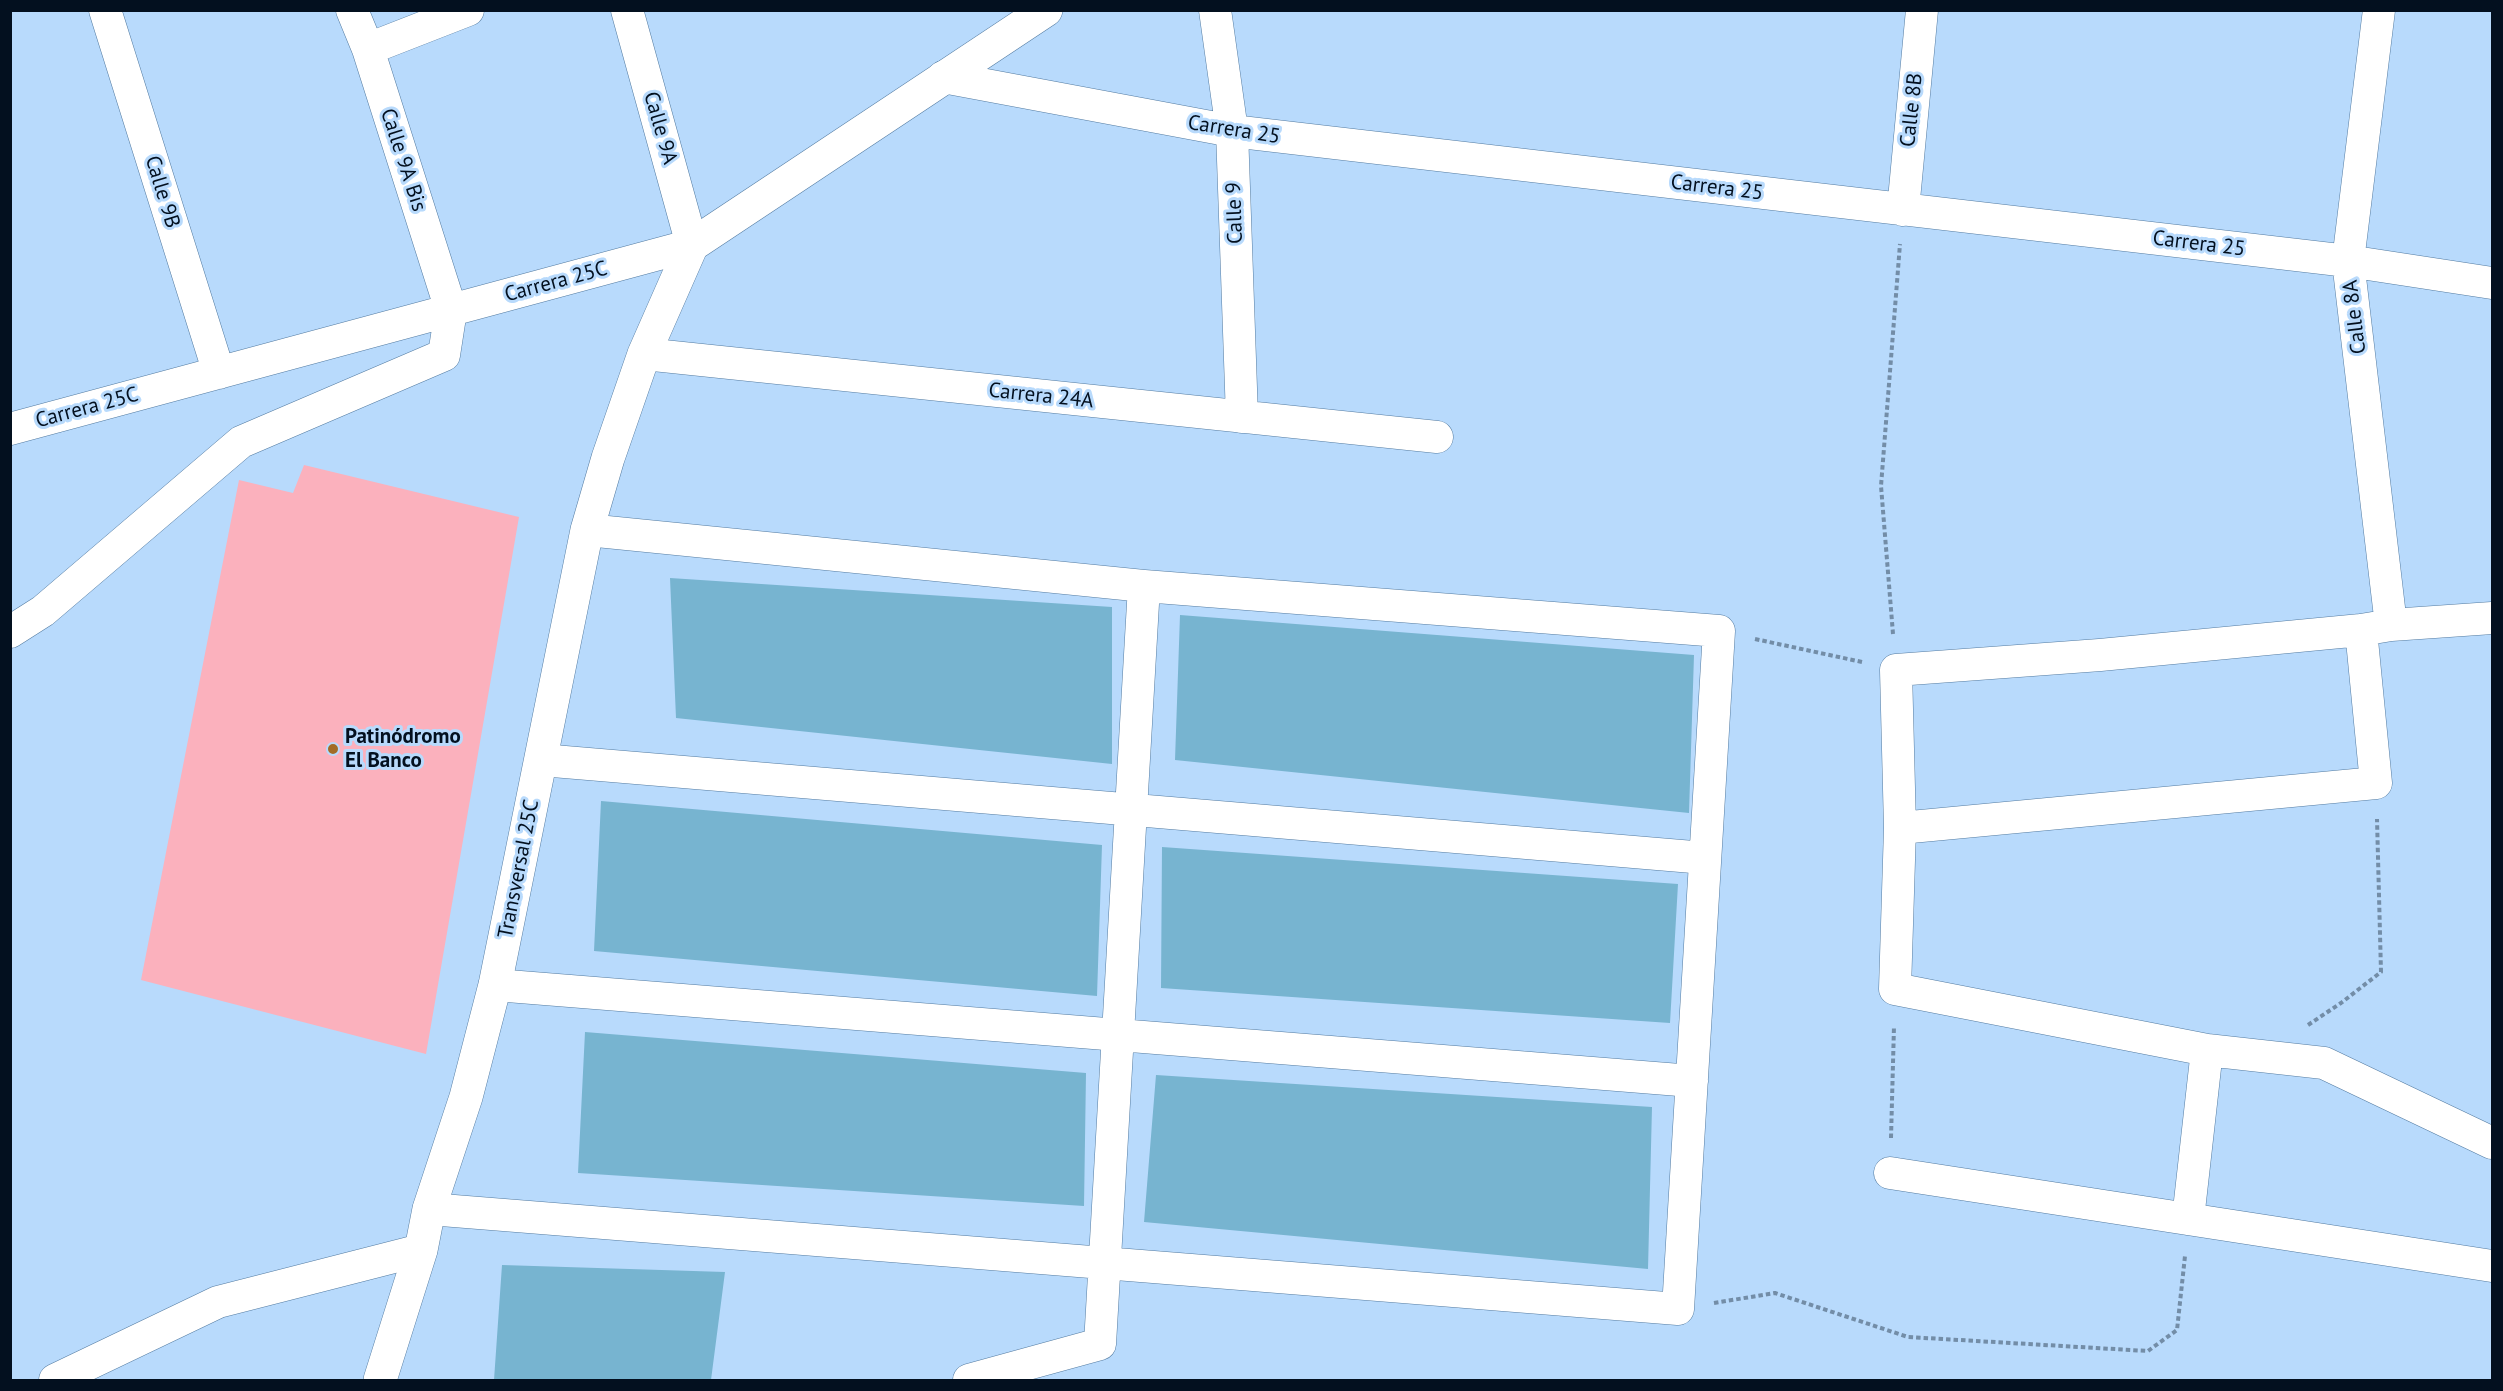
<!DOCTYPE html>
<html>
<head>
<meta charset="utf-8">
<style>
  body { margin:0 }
  #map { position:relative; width:2503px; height:1391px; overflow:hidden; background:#b8dafc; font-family:"PT Sans",sans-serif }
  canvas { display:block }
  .frame { position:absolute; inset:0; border:12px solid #03101f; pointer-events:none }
</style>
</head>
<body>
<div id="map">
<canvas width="2503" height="1391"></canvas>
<div class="frame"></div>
</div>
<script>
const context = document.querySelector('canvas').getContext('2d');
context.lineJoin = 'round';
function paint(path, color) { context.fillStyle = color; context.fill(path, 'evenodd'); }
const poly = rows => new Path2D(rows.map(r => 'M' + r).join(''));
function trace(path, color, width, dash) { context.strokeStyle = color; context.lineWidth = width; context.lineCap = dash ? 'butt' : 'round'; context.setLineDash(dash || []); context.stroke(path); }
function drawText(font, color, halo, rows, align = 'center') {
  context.font = font + ' "PT Sans",sans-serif'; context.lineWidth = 6; context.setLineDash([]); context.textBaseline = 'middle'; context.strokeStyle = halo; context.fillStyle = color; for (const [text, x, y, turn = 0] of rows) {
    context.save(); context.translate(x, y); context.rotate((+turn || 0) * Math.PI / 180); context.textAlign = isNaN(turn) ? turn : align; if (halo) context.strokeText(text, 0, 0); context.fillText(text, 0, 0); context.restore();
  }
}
const green = poly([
  [304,465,519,517,426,1054,141,980,239,480,293,493]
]);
const building = poly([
  [670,578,1112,607,1112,764,676,718],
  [1180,615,1694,655,1689,813,1175,760],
  [601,801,1102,845,1097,996,594,951],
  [1162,847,1678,884,1670,1023,1161,988],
  [585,1032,1086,1073,1084,1206,578,1173],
  [1156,1075,1652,1107,1648,1269,1144,1222],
  [502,1265,725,1272,711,1380,494,1380]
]);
const path = poly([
  [1893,634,1881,486,1900,244],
  [1755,639,1862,662],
  [2308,1025,2341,1003,2381,972,2377,819],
  [1891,1138,1894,1026],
  [1714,1303,1775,1293,1908,1337,2148,1351,2177,1330,2185,1256]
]);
const minor = poly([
  [105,10,219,373],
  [1215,10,1232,131,1242,417],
  [2379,10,2348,261,2391,625],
  [368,49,468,10],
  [943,77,1232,131,2348,261,2492,283],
  [1903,210,1922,10],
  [644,354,1437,437],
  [10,429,692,245,627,10],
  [2492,618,2391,625,2361,630,2100,655,1896,670,1900,828,1895,989,2207,1050,2324,1063,2492,1143],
  [10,632,43,611,241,442,444,355,451,310,368,49,352,10],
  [541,760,1705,858],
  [1900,828,2376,783,2361,630],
  [495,985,1692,1081],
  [1890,1173,2492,1266],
  [429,1209,1678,1309,1719,631,1144,586,587,530],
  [2188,1219,2207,1050],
  [55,1380,218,1302,421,1250],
  [969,1380,1100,1344,1144,586]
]);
const tertiary = poly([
  [380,1380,421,1250,429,1209,466,1097,495,985,587,530,608,458,644,354,692,245,1046,10]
]);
const markers = [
  [333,749,6,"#a26c27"]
];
const streetNames = [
  ["Calle 8B",1912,110,-84],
  ["Calle 9A",660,128,74],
  ["Carrera 25",1234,130,9],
  ["Calle 9A Bis",403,160,72],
  ["Carrera 25",1717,188,7],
  ["Calle 9B",162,192,73],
  ["Calle 9",1235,213,-92],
  ["Carrera 25",2199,244,7],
  ["Carrera 25C",556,282,-15],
  ["Calle 8A",2355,317,-97],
  ["Carrera 24A",1041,396,6],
  ["Carrera 25C",87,408,-15],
  ["Transversal 25C",519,869,-79]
];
const poiNames = [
  ["Patinódromo",345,737],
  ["El Banco",345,761]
];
paint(green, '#fbb1bd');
paint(building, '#77b4d0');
trace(minor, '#537ba1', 33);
trace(tertiary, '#537ba1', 34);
trace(path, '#738da7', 4, [4.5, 3]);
trace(minor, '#fff', 32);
trace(tertiary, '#fff', 33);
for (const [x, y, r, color] of markers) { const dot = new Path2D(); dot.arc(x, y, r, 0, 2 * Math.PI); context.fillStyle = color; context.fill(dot); trace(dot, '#b8dafc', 2); }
drawText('21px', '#03101f', '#b8dafc', streetNames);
drawText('bold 21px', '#03101f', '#b8dafc', poiNames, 'left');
</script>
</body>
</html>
